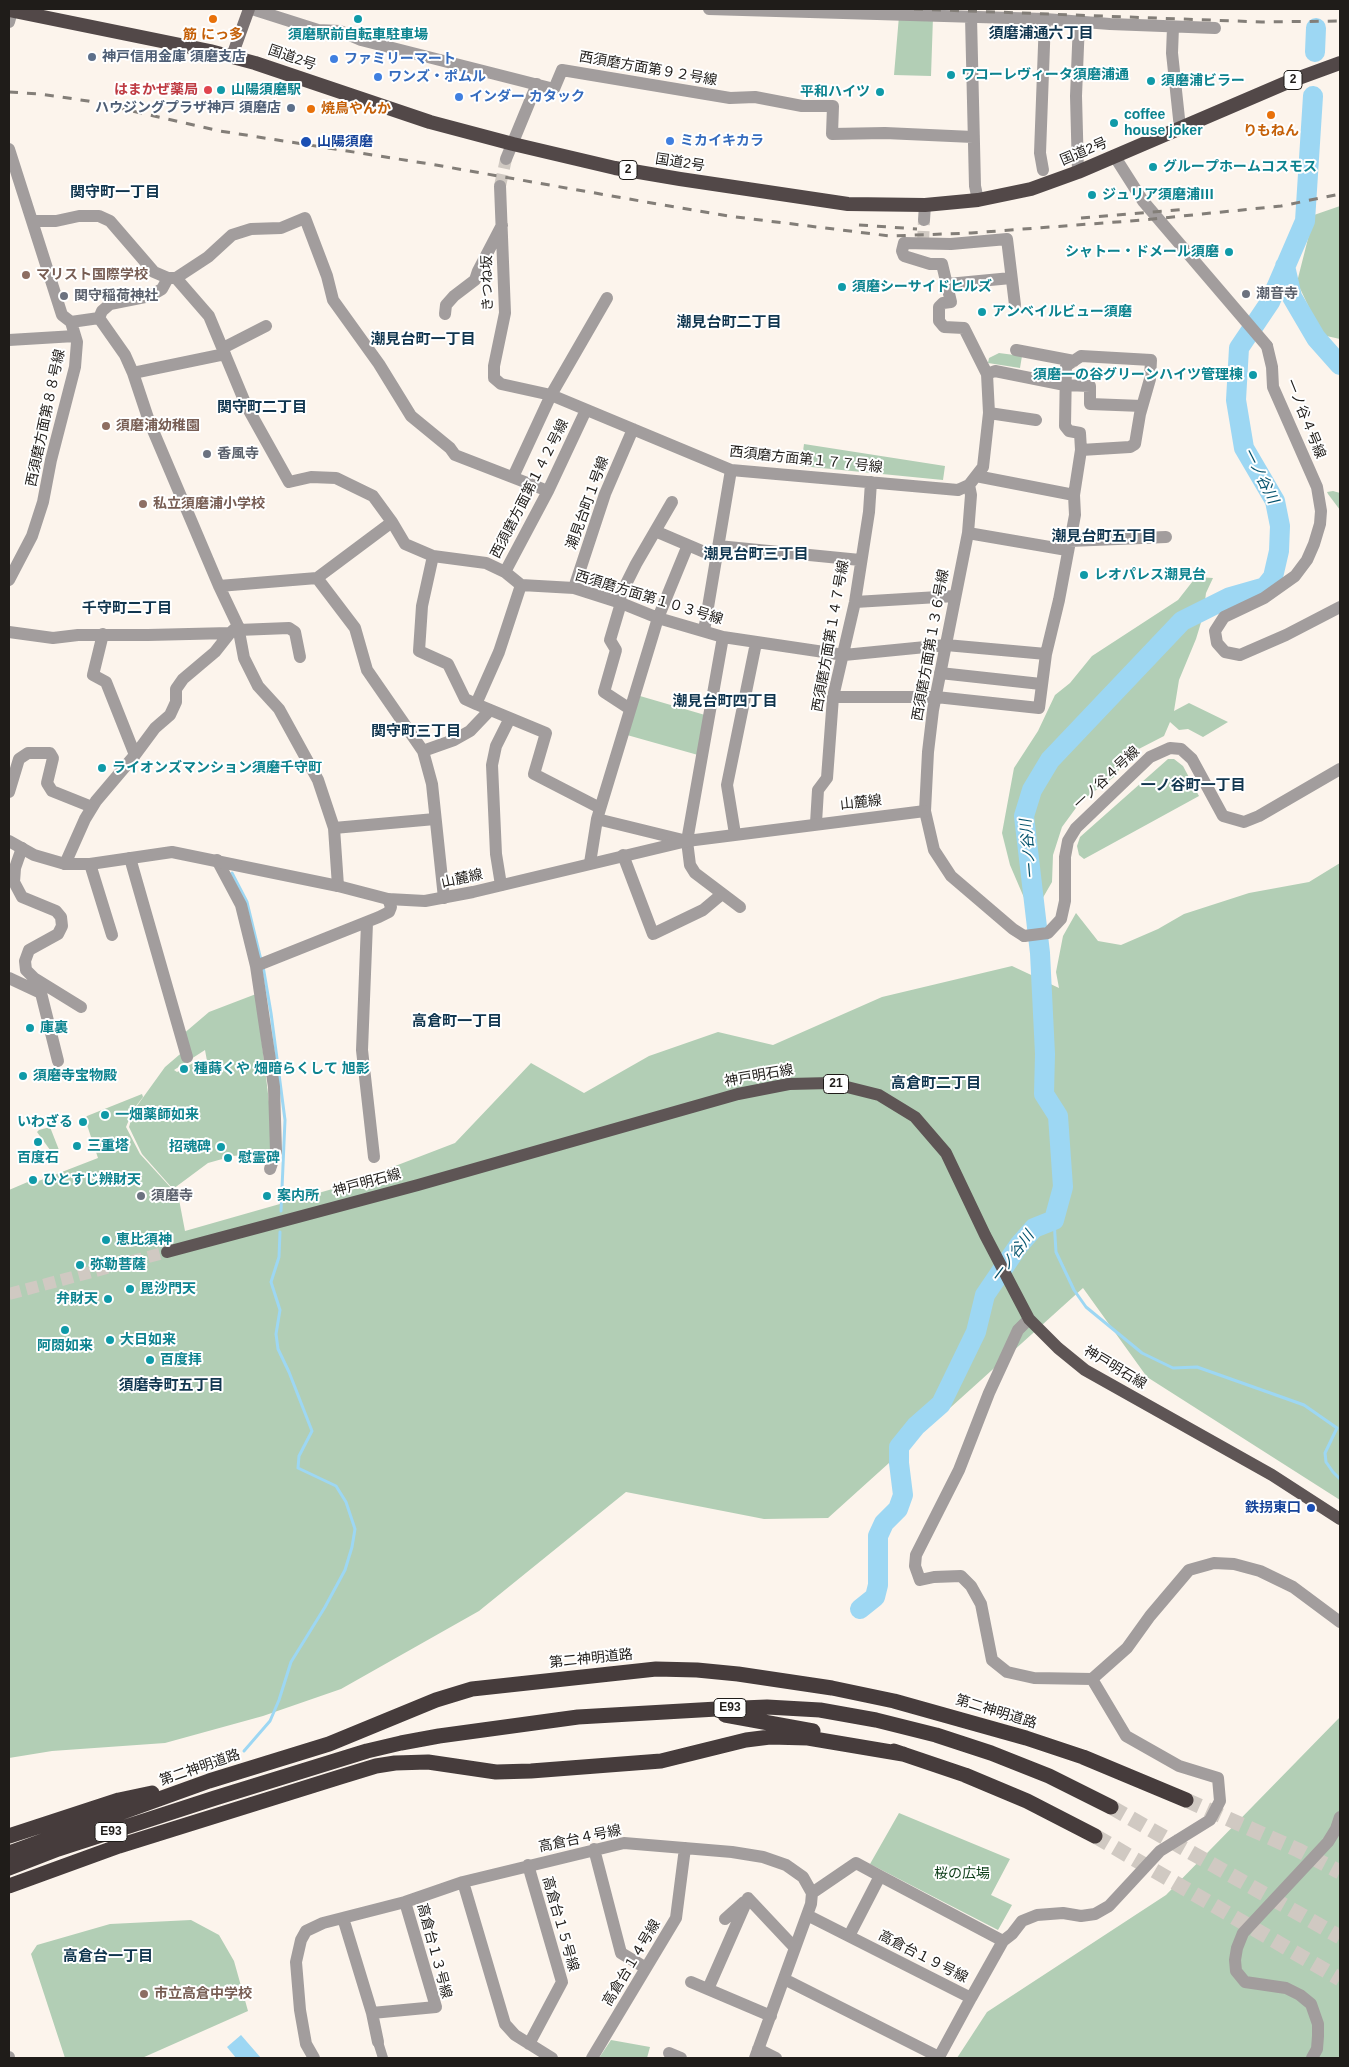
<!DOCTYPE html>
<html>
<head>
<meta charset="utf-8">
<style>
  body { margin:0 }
  #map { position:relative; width:1349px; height:2067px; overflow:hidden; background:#fcf4ec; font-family:Helvetica,sans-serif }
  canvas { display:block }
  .frame { position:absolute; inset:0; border:10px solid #1f1c19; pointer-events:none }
</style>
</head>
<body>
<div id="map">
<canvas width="1349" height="2067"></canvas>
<div class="frame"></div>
</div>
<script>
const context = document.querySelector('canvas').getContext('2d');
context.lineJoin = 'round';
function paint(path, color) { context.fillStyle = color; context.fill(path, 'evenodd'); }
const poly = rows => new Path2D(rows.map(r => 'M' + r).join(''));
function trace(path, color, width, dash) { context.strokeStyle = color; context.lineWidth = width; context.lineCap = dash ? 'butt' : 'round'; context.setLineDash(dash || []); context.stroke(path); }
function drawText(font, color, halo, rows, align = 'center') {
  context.font = font + ' Helvetica,"Noto Sans JP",sans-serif'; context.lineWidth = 4; context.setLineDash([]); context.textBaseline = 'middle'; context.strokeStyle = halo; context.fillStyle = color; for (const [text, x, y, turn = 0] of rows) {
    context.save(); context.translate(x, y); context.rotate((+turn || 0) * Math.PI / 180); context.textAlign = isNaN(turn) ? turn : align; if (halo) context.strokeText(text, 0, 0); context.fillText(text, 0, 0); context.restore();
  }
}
const green = poly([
  [899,16,933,17,931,76,894,75],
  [1340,206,1340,339,1322,335,1297,282,1314,215],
  [999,353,1022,356,1020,368,988,363,989,358],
  [804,444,945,466,943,480,801,466],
  [1333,491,1340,493,1340,510,1328,494,1327,492],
  [1196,577,1213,578,1206,593,1203,616,1196,639,1179,680,1174,711,1189,703,1228,722,1203,737,1188,729,1179,730,1170,722,1164,736,1131,753,1114,777,1081,801,1062,827,1053,855,1052,882,1041,901,1025,900,1010,865,1002,833,1014,768,1038,731,1055,695,1070,683,1092,656,1178,600],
  [640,696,705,715,698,755,627,735],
  [1168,759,1174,759,1183,766,1199,796,1084,859,1079,855,1077,846,1080,837],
  [1340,863,1340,1500,1147,1377,1083,1288,828,1518,764,1519,626,1492,479,1611,341,1689,263,1716,165,1743,52,1751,9,1758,9,1190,30,1181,32,1183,36,1182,98,1158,85,1119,87,1116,142,1094,143,1097,133,1110,126,1127,140,1154,172,1189,149,1198,177,1189,185,1231,343,1186,455,1143,531,1063,584,1093,649,1056,718,1032,773,1045,882,997,1012,966,1059,988,1056,972,1063,936,1076,913,1098,941,1121,945,1158,929,1184,914,1249,893,1309,882],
  [256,994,269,1102,271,1152,233,1156,208,1163,173,1189,142,1154,129,1127,134,1110,165,1067,186,1049,182,1035,209,1012],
  [205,1050,207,1061,199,1066,193,1063,177,1072,174,1070],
  [50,1127,59,1150,53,1154,37,1132,39,1130],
  [1340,1717,1340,2058,957,2058,987,2012,1166,1895],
  [899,1813,1010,1859,991,1895,1012,1905,998,1930,870,1864],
  [191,1920,219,1935,234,1961,248,2011,142,2058,65,2058,31,1954,37,1945,110,1924],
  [611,2040,650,2047,647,2058,599,2058]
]);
const water = poly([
  [241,2035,261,2058,236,2058,227,2047]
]);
const stream = poly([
  [232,873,247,902,261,960],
  [263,966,271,1013,285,1120,281,1211],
  [1054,1220,1056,1252,1074,1290,1086,1307,1142,1353,1173,1368,1197,1367,1276,1395,1304,1405,1337,1428,1325,1453,1326,1462,1333,1472,1340,1479],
  [244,1751,270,1721,279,1700,291,1662,325,1607,345,1570,352,1547,355,1529,346,1502,336,1486,298,1468,299,1456,312,1431,289,1372,278,1349,276,1334,280,1310,271,1282,279,1257,280,1232]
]);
const river = poly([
  [1315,52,1316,28],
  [1285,266,1292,297,1316,338,1340,365],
  [860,1609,875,1597,878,1585,878,1536,884,1523,898,1509,903,1495,899,1463,899,1447,916,1426,941,1404,976,1332,985,1295,1019,1245,1034,1228,1054,1220,1063,1187,1058,1116,1044,1094,1045,1054,1040,953,1024,816,1032,790,1050,760,1182,621,1230,597,1265,587,1273,577,1279,551,1280,526,1275,501,1244,448,1236,400,1239,348,1270,302,1305,221,1313,96]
]);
const minorTunnel = poly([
  [500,186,506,159],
  [923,243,924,220]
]);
const primaryTunnel = poly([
  [9,1294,167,1252]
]);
const motorwayTunnel = poly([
  [1186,1800,1298,1850,1340,1872],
  [1111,1807,1340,1937],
  [1095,1836,1340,1979]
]);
const pedestrian = poly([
  [378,2042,383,2058]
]);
const minor = poly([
  [252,9,318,30,340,31,361,40,554,89,562,70,730,98,755,97,802,106,833,106,832,134,885,133,973,137],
  [709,9,1045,19,1110,24,1215,28],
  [971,17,975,186,978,200],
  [9,22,12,11],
  [1173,27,1172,53,1180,128],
  [9,149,62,315,71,322,77,342,75,367,51,460,43,502,32,536,9,580],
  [1115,157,1143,201,1267,346],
  [506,159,537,84],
  [1043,170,1040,153,1045,19],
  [1078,172,1076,96,1079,22],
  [500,186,505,313,494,366,494,378,501,384,551,395,731,470,958,490,969,485,983,467,989,413,987,374,964,328,944,327,939,321,939,307,943,303,951,302,942,264,930,264,904,256,902,251,904,243,951,244,1007,239,1015,305],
  [924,220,925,205],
  [33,221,56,221,79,216,99,216,110,221,154,272,168,278,176,278],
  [176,278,208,257,232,235,251,229,281,228,305,218,327,276,333,300,379,364,411,416,450,448,455,455,548,491],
  [176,278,209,316,246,405,289,482,311,477,336,478,373,496,392,522,405,544,433,556,486,563,505,572,521,585],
  [948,284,1011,278],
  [445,314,446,305,454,296,475,280,478,271,502,225],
  [99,318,125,355,133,373,149,421,219,586,238,626,244,658,258,686,279,709,318,780,334,828,338,886],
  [99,318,102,311,110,304,150,296,162,289,168,278],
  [71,322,99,318],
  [9,340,75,336],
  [223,348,266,326],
  [1016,350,1074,361],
  [133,373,225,354],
  [987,374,995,371,1065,385,1090,386,1090,404,1142,406],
  [989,413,1036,420],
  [976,476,1074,495],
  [513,477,551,395,607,298],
  [969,485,971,495,968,533,933,710,928,752,925,811,934,850,951,876,1013,929,1024,936],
  [655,531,716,557],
  [968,533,1067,550],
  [1069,541,1166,537],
  [718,546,860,560],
  [433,556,422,606,419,651,448,664,465,699,476,704],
  [505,572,548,491,586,410],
  [317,578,355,628,367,670,423,751,432,784,444,898],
  [521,585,574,588,621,603,658,618,723,637,844,655,946,645,1046,654],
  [521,585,499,652,476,704,546,733,534,774,600,808],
  [219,586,317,578,392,522],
  [574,588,605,494,633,429],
  [855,602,955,596],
  [238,630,289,628,295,632,300,657],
  [704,631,731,470],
  [9,632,53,638,78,635,148,635,230,633],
  [103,634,93,675,106,682,135,755],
  [723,637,687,841,690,865,695,873,740,907],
  [940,673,1041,684],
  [833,697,936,697,1039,708,1046,654,1059,600,1075,515,1074,495,1081,450,1080,433,1069,431,1065,426,1066,366,1081,356,1151,360,1150,379,1140,414,1135,444,1130,447,1081,450],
  [630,709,604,692,616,650,610,640,621,603,620,596,636,564,672,502],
  [423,751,454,740,470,731,490,710],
  [9,792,19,759,28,753,50,753,53,758,47,783,52,791,92,807],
  [597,819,687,841],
  [816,823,818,790,827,778,833,697,855,602,869,512,871,482],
  [334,828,435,819],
  [735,834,727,785,756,643],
  [22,848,15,868,14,882,22,897,56,911,61,917,62,926,58,934,29,950,25,961,26,970,34,978,81,1007],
  [623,855,653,934,703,910,722,894],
  [130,858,187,1057],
  [217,860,241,905,256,966,274,1087,276,1151,270,1169],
  [590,863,597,819,658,618,688,545],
  [65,864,85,819,96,801,135,755,155,728,170,715,176,702,176,689,183,679,215,652,230,633,238,626],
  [90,864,112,935],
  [501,885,496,854,492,765,496,746,510,718],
  [367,923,362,1050,374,1157],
  [256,966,379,917,389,912,391,907,388,899],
  [9,978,41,993,58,1061],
  [1029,1319,1018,1330,989,1393,959,1470,916,1555,915,1566,920,1580,934,1577,961,1576,971,1586,981,1604,992,1660,1007,1672,1034,1678,1092,1679,1127,1648,1150,1616,1189,1570,1214,1563,1234,1564,1260,1571,1293,1587,1340,1622],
  [594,1849,621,1953,646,1968],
  [528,1865,562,1982,529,2044],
  [463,1882,505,2024,515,2035,552,2058],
  [812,1893,856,1863,880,1876],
  [343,1918,372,2013,436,2007,405,1902],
  [725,1919,744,1902],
  [849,1936,880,1876,1003,1941,971,1998],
  [1003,1941,1012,1934,1022,1921,1037,1915,1063,1913,1081,1916,1095,1914,1109,1906,1160,1851,1210,1820,1220,1801,1218,1778,1179,1766,1126,1736,1092,1679],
  [784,1979,939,2057,971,1998,807,1915],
  [691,1982,771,2016],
  [708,1989,748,1898,795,1948],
  [372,2013,378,2042],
  [758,2049,776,2058],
  [669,2053,681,2058],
  [9,2057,9,2058],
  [314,2058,306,2044,300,2010,296,1962,301,1940,306,1931,323,1923,405,1902,463,1882,624,1843,732,1852,763,1857,786,1865,803,1877,812,1893,811,1904,755,2058],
  [592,2058,676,1918,685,1848],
  [1312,2058,1317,2049,1318,2036,1318,2024,1311,2004,1300,1995,1286,1988,1245,1982,1236,1971,1235,1960,1237,1948,1243,1933,1328,1842,1336,1829,1340,1817]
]);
const tertiary = poly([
  [1267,346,1272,367,1273,387,1317,487,1321,511,1320,524,1314,544,1307,560,1295,576,1264,598,1224,617,1215,631,1217,643,1225,652,1240,655,1286,635,1340,607],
  [9,841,34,855,65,864,90,864,172,852,338,886,388,899,425,901,473,892,687,841,925,811],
  [1024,936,1048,933,1061,919,1065,901,1065,857,1068,841,1076,828,1150,757,1170,748,1181,749,1192,759,1223,816,1244,822,1259,816,1340,769]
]);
const secondary = poly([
  [232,56,249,9]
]);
const primary = poly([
  [167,1252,418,1185,738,1094,789,1084,831,1083,879,1095,915,1117,946,1153,985,1235,1029,1319,1058,1348,1085,1370,1272,1475,1340,1519]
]);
const trunk = poly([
  [9,10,210,51,255,63,430,122,513,144,615,168,680,179,848,204,925,205,978,200,1031,189,1078,172,1288,82,1340,63]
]);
const motorway = poly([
  [725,1715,813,1731],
  [894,1751,965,1775,1027,1801,1095,1836],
  [9,1836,119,1800,152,1793],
  [9,1853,209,1781,329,1744,436,1700,472,1689,656,1669,697,1670,738,1674,832,1688,894,1701,1026,1738,1083,1757,1186,1800],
  [9,1868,58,1849,215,1798,367,1751,401,1743,439,1736,578,1717,717,1709,767,1707,820,1710,876,1720,936,1735,991,1753,1049,1776,1111,1807],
  [9,1886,119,1846,340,1777,376,1766,395,1763,428,1762,496,1772,531,1771,661,1761,746,1740,770,1737,808,1738,903,1754]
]);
const rail = poly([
  [914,9,1262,22,1340,21],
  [9,92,40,94,88,101,220,131,430,164,646,202,728,216,890,236,971,233,1143,220,1281,206,1340,194],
  [1081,218,1188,209],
  [859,225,917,229]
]);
const markers = [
  [213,19,5,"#e8710a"],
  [358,19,5,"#0f9aa8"],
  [92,57,5,"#5c6f8a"],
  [334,59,5,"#3f7fe0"],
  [951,75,5,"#0f9aa8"],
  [378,77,5,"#3f7fe0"],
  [1151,81,5,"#0f9aa8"],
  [208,90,5,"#e0444e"],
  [221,90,5,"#0f9aa8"],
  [880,92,5,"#0f9aa8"],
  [459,97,5,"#3f7fe0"],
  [291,108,5,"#5c6f8a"],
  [311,109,5,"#e8710a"],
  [1271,115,5,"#e8710a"],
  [1114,123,5,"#0f9aa8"],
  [670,141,5,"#3f7fe0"],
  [306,142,6,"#1a4fb4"],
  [1153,167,5,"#0f9aa8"],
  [1092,195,5,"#0f9aa8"],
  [1229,252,5,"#0f9aa8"],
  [26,275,5,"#8d6e63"],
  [842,287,5,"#0f9aa8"],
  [1246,294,5,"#6b7280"],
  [64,296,5,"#6b7280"],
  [982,312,5,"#0f9aa8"],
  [1253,375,5,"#0f9aa8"],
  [106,426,5,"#8d6e63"],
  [207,454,5,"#6b7280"],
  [143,504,5,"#8d6e63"],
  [1084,575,5,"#0f9aa8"],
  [102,768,5,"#0f9aa8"],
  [30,1028,5,"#0f9aa8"],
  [184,1069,5,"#0f9aa8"],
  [23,1076,5,"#0f9aa8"],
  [105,1115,5,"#0f9aa8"],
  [83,1122,5,"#0f9aa8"],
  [38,1142,5,"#0f9aa8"],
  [77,1146,5,"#0f9aa8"],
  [221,1147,5,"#0f9aa8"],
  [228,1158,5,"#0f9aa8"],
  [33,1180,5,"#0f9aa8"],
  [141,1196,5,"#6b7280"],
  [267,1196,5,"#0f9aa8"],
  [106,1240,5,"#0f9aa8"],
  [80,1265,5,"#0f9aa8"],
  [130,1289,5,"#0f9aa8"],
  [108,1299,5,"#0f9aa8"],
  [65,1330,5,"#0f9aa8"],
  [110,1340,5,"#0f9aa8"],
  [150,1360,5,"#0f9aa8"],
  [1311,1508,5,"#1a4fb4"],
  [144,1994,5,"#8d6e63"]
];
const shields = [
  [1293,80,18],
  [628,170,18],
  [836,1084,25],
  [730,1708,32],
  [111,1832,32]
];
const shieldNames = [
  ["2",1293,80],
  ["2",628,170],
  ["21",836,1084],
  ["E93",730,1708],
  ["E93",111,1832]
];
const foodNames = [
  ["筋 にっ多",213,35],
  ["焼鳥やんか",321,109,"left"],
  ["りもねん",1271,131]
];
const cultureNames = [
  ["須磨駅前自転車駐車場",358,35,"center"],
  ["ワコーレヴィータ須磨浦通",961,75],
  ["須磨浦ビラー",1161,81],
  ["山陽須磨駅",231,90],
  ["平和ハイツ",870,92,"right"],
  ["coffee",1124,115],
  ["house joker",1124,131],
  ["グループホームコスモス",1163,167],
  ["ジュリア須磨浦Ⅲ",1102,195],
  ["シャトー・ドメール須磨",1219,252,"right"],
  ["須磨シーサイドヒルズ",852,287],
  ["アンベイルビュー須磨",992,312],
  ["須磨一の谷グリーンハイツ管理棟",1243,375,"right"],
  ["レオパレス潮見台",1094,575],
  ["ライオンズマンション須磨千守町",112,768],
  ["庫裏",40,1028],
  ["種蒔くや 畑暗らくして 旭影",194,1069],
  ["須磨寺宝物殿",33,1076],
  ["一畑薬師如来",115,1115],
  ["いわざる",73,1122,"right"],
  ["三重塔",87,1146],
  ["招魂碑",211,1147,"right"],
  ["百度石",38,1158,"center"],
  ["慰霊碑",238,1158],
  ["ひとすじ辨財天",43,1180],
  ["案内所",277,1196],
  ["恵比須神",116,1240],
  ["弥勒菩薩",90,1265],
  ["毘沙門天",140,1289],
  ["弁財天",98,1299,"right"],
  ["大日如来",120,1340],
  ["阿閦如来",65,1346,"center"],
  ["百度拝",160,1360]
];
const serviceNames = [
  ["神戸信用金庫 須磨支店",102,57],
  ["ハウジングプラザ神戸 須磨店",281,108,"right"]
];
const streetNames = [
  ["国道2号",292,58,19],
  ["西須磨方面第９２号線",648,69,10],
  ["国道2号",1084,152,-23],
  ["国道2号",680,163,9],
  ["きつね坂",488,283,-91],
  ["西須磨方面第８８号線",46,418,-78],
  ["一ノ谷４号線",1305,419,68],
  ["西須磨方面第１７７号線",806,460,6],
  ["西須磨方面第１４２号線",530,489,-63],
  ["潮見台町１号線",588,503,-70],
  ["西須磨方面第１０３号線",649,598,17],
  ["西須磨方面第１４７号線",831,636,-80],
  ["西須磨方面第１３６号線",931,645,-80],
  ["一ノ谷４号線",1107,778,-43],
  ["山麓線",861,803,-6],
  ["山麓線",462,879,-12],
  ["神戸明石線",759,1076,-10],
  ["神戸明石線",367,1183,-15],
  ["神戸明石線",1115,1368,31],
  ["第二神明道路",591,1659,-6],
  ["第二神明道路",996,1712,17],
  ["第二神明道路",200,1768,-19],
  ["高倉台４号線",580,1839,-12],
  ["高倉台１５号線",560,1924,74],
  ["高倉台１３号線",434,1951,75],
  ["高倉台１９号線",923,1957,27],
  ["高倉台１４号線",632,1963,-59]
];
const shopNames = [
  ["ファミリーマート",344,59],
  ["ワンズ・ポムル",388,77],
  ["インダー カタック",469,97],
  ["ミカイキカラ",680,141]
];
const healthNames = [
  ["はまかぜ薬局",198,90]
];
const transitNames = [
  ["山陽須磨",317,142],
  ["鉄拐東口",1301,1508,"right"]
];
const educationNames = [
  ["マリスト国際学校",36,275],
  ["須磨浦幼稚園",116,426],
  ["私立須磨浦小学校",153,504],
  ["市立高倉中学校",154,1994]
];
const worshipNames = [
  ["潮音寺",1256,294],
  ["関守稲荷神社",74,296],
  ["香風寺",217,454],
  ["須磨寺",151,1196]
];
const parkNames = [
  ["桜の広場",962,1874]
];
const neighbourhoodNames = [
  ["須磨浦通六丁目",1041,34],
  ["関守町一丁目",115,193],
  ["潮見台町二丁目",729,323],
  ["潮見台町一丁目",423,340],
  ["関守町二丁目",262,408],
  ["潮見台町五丁目",1104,537],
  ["潮見台町三丁目",756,555],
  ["千守町二丁目",127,609],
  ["潮見台町四丁目",725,702],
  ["関守町三丁目",416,732],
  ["一ノ谷町一丁目",1193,786],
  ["高倉町一丁目",457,1022],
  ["高倉町二丁目",936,1084],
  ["須磨寺町五丁目",171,1386],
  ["高倉台一丁目",108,1957]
];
const waterNames = [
  ["一ノ谷川",1260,476,63],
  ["一ノ谷川",1029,849,-95],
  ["一ノ谷川",1013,1257,-53]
];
paint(green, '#b2ceb5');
paint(water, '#9dd7f3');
trace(stream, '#9dd7f3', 3);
trace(river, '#9dd7f3', 20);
trace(minorTunnel, '#d0c9c2', 12, [12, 6]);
trace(primaryTunnel, '#d0c9c2', 12, [12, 6]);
trace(motorwayTunnel, '#d0c9c2', 15, [15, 8]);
trace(pedestrian, '#a29d9d', 10);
trace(minor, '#a29d9d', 12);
trace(tertiary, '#a29d9d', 12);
trace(secondary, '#7a7273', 12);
trace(primary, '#5e5555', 12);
trace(trunk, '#524848', 14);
trace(motorway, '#463c3c', 15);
trace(rail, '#837e78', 3, [9, 9]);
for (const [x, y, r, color] of markers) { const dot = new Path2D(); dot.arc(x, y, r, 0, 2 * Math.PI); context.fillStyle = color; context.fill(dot); trace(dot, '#fff', 2); }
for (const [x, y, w] of shields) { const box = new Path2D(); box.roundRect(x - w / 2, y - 9.5, w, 19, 4); context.fillStyle = '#fff'; context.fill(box); trace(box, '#1f1c19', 1); }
drawText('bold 12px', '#1f1c19', null, shieldNames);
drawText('bold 14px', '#c56008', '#fff', foodNames);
drawText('bold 14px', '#0d838f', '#fff', cultureNames, 'left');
drawText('bold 14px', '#4e5e75', '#fff', serviceNames, 'left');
drawText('14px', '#1f1c19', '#fff', streetNames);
drawText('bold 14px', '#366cbe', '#fff', shopNames, 'left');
drawText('bold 14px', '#be3a42', '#fff', healthNames, 'right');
drawText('bold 14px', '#164399', '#fff', transitNames, 'left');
drawText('bold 14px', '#785e54', '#fff', educationNames, 'left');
drawText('bold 14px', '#5b616d', '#fff', worshipNames, 'left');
drawText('14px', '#0a3b16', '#fff', parkNames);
drawText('bold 15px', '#11364f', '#fff', neighbourhoodNames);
drawText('italic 15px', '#04536e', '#fff', waterNames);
</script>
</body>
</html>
